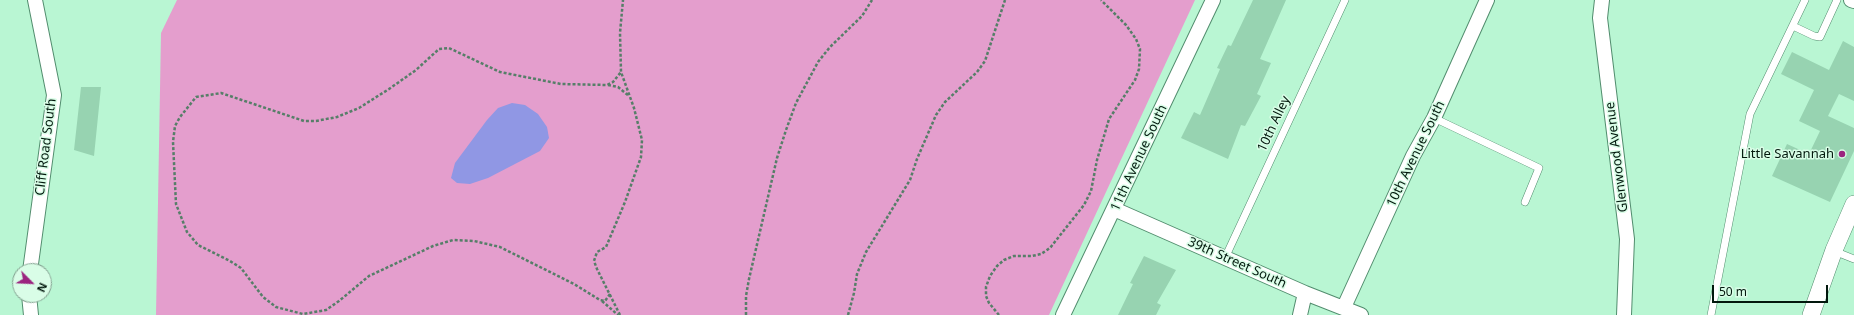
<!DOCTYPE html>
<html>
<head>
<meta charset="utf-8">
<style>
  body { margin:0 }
  #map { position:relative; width:1854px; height:315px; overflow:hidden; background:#b9f6d3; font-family:"Noto Sans",sans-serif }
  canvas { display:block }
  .north { position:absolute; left:12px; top:263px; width:40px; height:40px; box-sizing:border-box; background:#d9fde7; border:1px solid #83a190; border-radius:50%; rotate:114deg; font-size:11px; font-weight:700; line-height:16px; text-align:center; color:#02180d }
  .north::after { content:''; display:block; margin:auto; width:14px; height:18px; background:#9b247f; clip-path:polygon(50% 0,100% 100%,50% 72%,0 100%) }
  .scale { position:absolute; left:1712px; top:285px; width:116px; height:18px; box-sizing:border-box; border:2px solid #02180d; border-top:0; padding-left:5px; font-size:12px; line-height:14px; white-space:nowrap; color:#02180d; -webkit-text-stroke:3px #d9fde7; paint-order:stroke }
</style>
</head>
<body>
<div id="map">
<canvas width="1854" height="315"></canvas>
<div class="north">N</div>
<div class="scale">50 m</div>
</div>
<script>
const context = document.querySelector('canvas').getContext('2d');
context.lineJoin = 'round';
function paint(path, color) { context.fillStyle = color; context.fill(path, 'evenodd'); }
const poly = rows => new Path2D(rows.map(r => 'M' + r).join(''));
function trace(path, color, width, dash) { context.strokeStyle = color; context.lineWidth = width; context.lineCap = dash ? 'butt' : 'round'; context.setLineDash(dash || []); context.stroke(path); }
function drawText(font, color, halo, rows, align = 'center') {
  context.font = font + ' "Noto Sans",sans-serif'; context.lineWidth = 3; context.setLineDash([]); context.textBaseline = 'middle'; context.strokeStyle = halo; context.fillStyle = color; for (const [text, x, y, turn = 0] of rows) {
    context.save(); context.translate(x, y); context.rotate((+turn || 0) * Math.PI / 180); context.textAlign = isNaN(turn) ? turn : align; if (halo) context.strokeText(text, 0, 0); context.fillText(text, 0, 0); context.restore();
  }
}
const green = poly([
  [177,0,1195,0,1049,315,156,315,161,33]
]);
const water = poly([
  [512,103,525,105,538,114,547,127,549,138,540,151,488,178,470,184,457,183,451,178,455,163,487,120,498,108]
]);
const building = poly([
  [1253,0,1286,0,1260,59,1271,63,1257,94,1261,96,1245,126,1241,125,1228,159,1181,138,1194,112,1200,115,1220,69,1217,68,1228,45,1231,46],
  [1843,41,1854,47,1854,101,1839,94,1828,116,1854,128,1854,151,1830,202,1772,176,1787,144,1809,154,1820,131,1799,121,1814,90,1781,74,1792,52,1829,70],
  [81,87,101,87,94,156,74,150],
  [1144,256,1176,270,1157,303,1161,305,1156,315,1118,315,1133,284,1130,283]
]);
const path = poly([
  [608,85,618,87,629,96],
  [610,294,605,301,600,300,574,284,500,247,474,241,453,240,433,246,369,276,339,301,326,310,303,314,276,307,263,297,241,268,230,261,198,245,187,232,176,204,173,142,175,126,180,117,196,97,221,93,304,121,316,121,337,117,359,108,389,89,416,70,439,49,449,48,500,72,561,84,607,85,613,82,621,72],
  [602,301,618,315],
  [620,315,597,269,594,261,597,252,606,247,625,202,641,157,642,140,634,108,621,72,620,33,623,0],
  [746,315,746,296,749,279,777,158,786,130,796,103,818,62,830,47,862,16,872,0],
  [848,315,854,293,857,274,866,252,910,180,917,159,936,115,945,102,977,72,985,61,1005,0],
  [999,315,989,303,986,296,986,287,990,276,997,266,1004,260,1014,256,1032,256,1041,254,1050,248,1084,205,1091,191,1097,160,1109,119,1135,80,1139,69,1140,49,1136,39,1126,25,1101,0]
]);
const service = poly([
  [1793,26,1814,36,1820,37,1837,0],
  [1434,118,1539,168,1525,202],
  [1834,251,1854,259],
  [1225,258,1345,0],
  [1711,315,1750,114,1805,0]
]);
const minor = poly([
  [1602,0,1600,18,1627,239,1624,315],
  [1851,0,1854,1],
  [1114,209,1305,293,1361,315],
  [30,271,54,95,35,0],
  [29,295,31,315],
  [1344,307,1413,156,1434,118,1487,0],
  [1063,315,1213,0],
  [1300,315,1305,293]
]);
const tertiary = poly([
  [1811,315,1834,250,1854,204]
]);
const markers = [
  [1842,154,4,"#9b247f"]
];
const streetNames = [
  ["10th Alley",1274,124,-65],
  ["Cliff Road South",46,147,-83],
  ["10th Avenue South",1416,154,-64],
  ["Glenwood Avenue",1617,157,-97],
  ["11th Avenue South",1139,158,-65],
  ["39th Street South",1237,263,24]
];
const poiNames = [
  ["Little Savannah",1834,154]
];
paint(green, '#e49ecd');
paint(water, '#9097e4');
paint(building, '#97d3b1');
trace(service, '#528d6e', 8);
trace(minor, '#528d6e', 16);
trace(tertiary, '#528d6e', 18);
trace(path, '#567e68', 2.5, [3, 2]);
trace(service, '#fff', 7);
trace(minor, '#fff', 14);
trace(tertiary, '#fff', 17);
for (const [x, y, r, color] of markers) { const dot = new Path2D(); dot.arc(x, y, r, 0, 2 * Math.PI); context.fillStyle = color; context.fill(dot); trace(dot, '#d9fde7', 1.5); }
drawText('13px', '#02180d', '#d9fde7', streetNames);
drawText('13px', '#02180d', '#d9fde7', poiNames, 'right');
</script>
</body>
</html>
